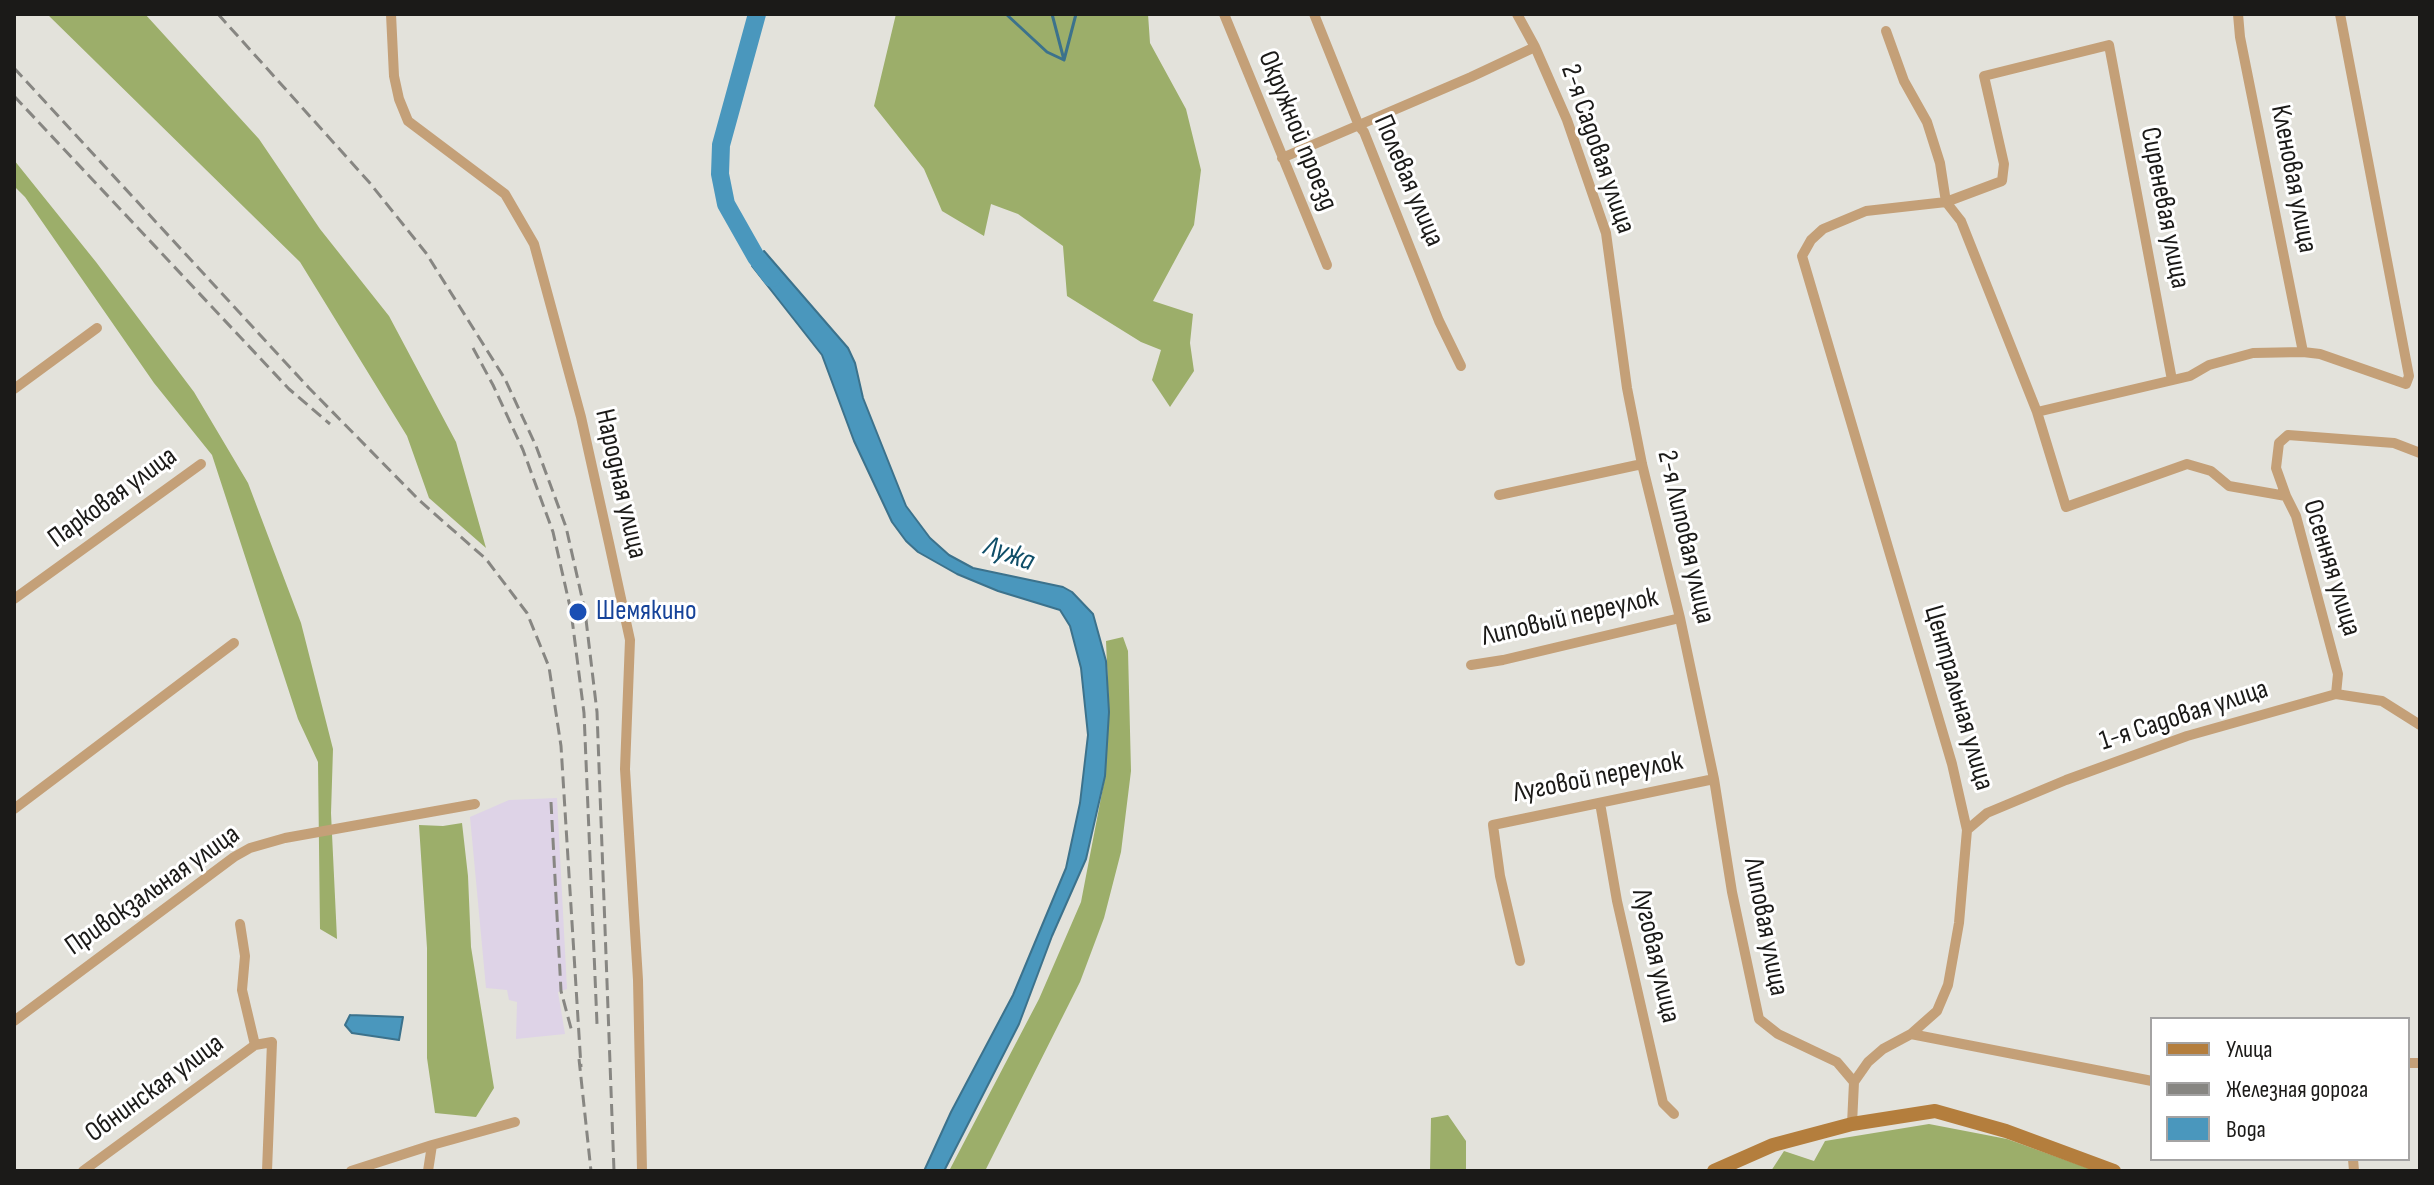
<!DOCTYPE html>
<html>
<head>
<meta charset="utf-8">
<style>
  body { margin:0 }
  #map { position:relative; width:2434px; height:1185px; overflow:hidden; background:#e3e2db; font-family:"Sofia Sans Condensed",sans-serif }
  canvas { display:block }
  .frame { position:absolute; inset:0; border:16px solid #1b1a18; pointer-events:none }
  .legend { position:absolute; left:2150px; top:1017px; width:260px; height:144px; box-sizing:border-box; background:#fff; border:2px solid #a4a3a3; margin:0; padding:10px 14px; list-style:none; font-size:24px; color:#1b1a18 }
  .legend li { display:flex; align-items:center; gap:16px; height:40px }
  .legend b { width:40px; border:2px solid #a4a3a3 }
</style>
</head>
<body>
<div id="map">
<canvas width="2434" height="1185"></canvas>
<div class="frame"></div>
<ul class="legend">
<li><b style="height:10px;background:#b47e3d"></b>Улица</li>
<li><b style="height:10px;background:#878682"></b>Железная дорога</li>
<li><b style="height:22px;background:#4a97bd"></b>Вода</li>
</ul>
</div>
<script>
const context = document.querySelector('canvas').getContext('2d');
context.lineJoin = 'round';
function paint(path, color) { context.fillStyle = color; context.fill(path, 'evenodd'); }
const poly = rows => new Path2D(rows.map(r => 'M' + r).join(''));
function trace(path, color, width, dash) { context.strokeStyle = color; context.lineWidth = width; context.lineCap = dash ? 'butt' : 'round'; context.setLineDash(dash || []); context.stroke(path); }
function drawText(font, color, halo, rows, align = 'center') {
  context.font = font + ' "Sofia Sans Condensed",sans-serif'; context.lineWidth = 6; context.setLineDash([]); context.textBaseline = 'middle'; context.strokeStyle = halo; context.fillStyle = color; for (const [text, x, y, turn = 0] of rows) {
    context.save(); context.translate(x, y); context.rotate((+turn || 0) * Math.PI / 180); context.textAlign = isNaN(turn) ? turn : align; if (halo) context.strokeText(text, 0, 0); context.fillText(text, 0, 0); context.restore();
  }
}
const industrial = poly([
  [557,798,567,989,558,992,565,1034,516,1039,517,1002,509,1000,507,990,486,988,470,817,509,800]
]);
const forest = poly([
  [47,14,145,14,259,139,320,229,389,316,456,442,486,548,429,498,407,436,300,262],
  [896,14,1148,14,1150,43,1186,109,1201,170,1194,225,1153,301,1193,314,1190,343,1194,371,1170,407,1152,380,1161,350,1141,342,1067,296,1063,246,1018,214,991,204,984,236,942,211,924,169,874,106],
  [14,160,96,262,194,392,248,483,301,623,333,749,331,813,337,939,320,929,318,762,298,719,212,455,154,383,25,197,14,186],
  [1123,637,1128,651,1131,771,1121,852,1104,918,1080,982,985,1171,949,1171,1039,999,1081,902,1105,777,1109,712,1106,641],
  [462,823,468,876,471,947,494,1088,476,1117,435,1113,427,1058,427,948,419,825,443,826],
  [1448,1115,1466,1141,1466,1171,1430,1171,1431,1118],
  [1929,1124,2007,1139,2096,1171,1771,1171,1784,1151,1814,1161,1825,1141]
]);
const water = poly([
  [764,251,848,348,855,363,863,398,906,506,930,538,949,555,973,568,1063,587,1072,592,1093,614,1106,661,1109,712,1105,776,1086,859,1052,936,1019,1024,944,1171,924,1171,951,1112,1013,995,1066,868,1080,803,1088,735,1081,668,1070,626,1060,610,998,591,957,574,918,552,906,541,892,522,854,441,822,355,752,266,764,251],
  [350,1015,403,1017,399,1040,352,1033,345,1025,350,1015]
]);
const stream = poly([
  [1006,14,1047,52,1064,60,1052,14],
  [1064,60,1076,14]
]);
const river = poly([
  [757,14,721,145,720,174,726,204,756,257,772,278]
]);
const street = poly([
  [391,14,394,76,399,99,408,121,505,194,534,244,581,417,609,543,630,640,625,769,638,980,642,1171],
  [1224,14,1327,265],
  [1314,14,1359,126,1364,132,1439,321,1461,366],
  [1517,14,1535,47,1567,120,1606,233,1627,388,1642,464,1680,618,1714,779,1732,892,1759,1019,1778,1034,1837,1062,1854,1082],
  [2238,14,2240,37,2303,352],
  [1886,31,1904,81,1927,122,1940,163,1946,202,1961,221,2037,412,2066,507,2187,464,2211,471,2229,486,2286,496,2296,516,2338,674,2336,694],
  [1282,158,1471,77,1535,47],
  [14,389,97,328],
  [2037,412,2190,376,2209,365,2253,353,2303,352,2320,354,2406,384,2409,376,2340,14],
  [1499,495,1642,464],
  [2286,496,2276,468,2279,443,2288,435,2394,443,2420,453],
  [14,599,201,464],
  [1471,665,1503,660,1680,618],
  [1600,803,1617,901,1663,1103,1674,1114],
  [14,809,234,643],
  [1967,830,1987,813,2066,780,2187,736,2336,694,2382,701,2420,725],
  [240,924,245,956,242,990,255,1045,272,1042,267,1171],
  [1520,961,1500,876,1493,825,1714,779],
  [14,1021,234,857,250,848,285,838,475,804],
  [1911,1034,2152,1081],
  [2408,1063,2420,1063],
  [1852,1124,1854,1082,1868,1062,1883,1049,1911,1034,1937,1011,1948,985,1959,923,1967,830,1952,764,1802,256,1811,240,1823,229,1866,211,1946,202,2002,181,2004,164,1984,76,2109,45,2172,380],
  [2353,1159,2354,1171],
  [83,1171,255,1045],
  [351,1171,432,1145,515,1122],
  [428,1171,432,1145]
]);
const secondary = poly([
  [1714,1171,1773,1145,1852,1124,1935,1111,2006,1131,2114,1171]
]);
const rail = poly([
  [218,14,369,182,426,253,505,379,536,446,566,527,585,611,597,712,614,1171],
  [14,68,309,388,420,501,486,559,527,613,549,667,561,746,581,1067],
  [14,96,289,389,330,424],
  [473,348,493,385,523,450,553,532,571,611,584,713,597,1024],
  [551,802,561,991,572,1032],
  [579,1059,591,1171]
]);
const markers = [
  [578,612,10,"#1a4fb4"]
];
const streetNames = [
  ["Окружной проезд",1297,131,68],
  ["2-я Садовая улица",1597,149,71],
  ["Кленовая улица",2293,179,79],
  ["Полевая улица",1408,181,67],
  ["Сиреневая улица",2164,208,79],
  ["Народная улица",620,484,77],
  ["Парковая улица",113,498,-36],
  ["2-я Липовая улица",1685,537,77],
  ["Осенняя улица",2331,568,73],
  ["Липовый переулок",1570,618,-13],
  ["Центральная улица",1958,698,74],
  ["1-я Садовая улица",2184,716,-18],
  ["Луговой переулок",1598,778,-11],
  ["Привокзальная улица",153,891,-35],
  ["Липовая улица",1765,927,79],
  ["Луговая улица",1655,956,77],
  ["Обнинская улица",155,1089,-36]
];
const transitNames = [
  ["Шемякино",596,612]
];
const waterNames = [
  ["Лужа",1009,555,20]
];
paint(industrial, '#ded3e7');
paint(forest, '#9cae6a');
paint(water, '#4a97bd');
trace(water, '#3c728c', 2);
trace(stream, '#3c728c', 3);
trace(river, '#4a97bd', 18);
trace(street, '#c4a078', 10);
trace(secondary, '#b47e3d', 14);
trace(rail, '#878682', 3, [12, 6]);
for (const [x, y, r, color] of markers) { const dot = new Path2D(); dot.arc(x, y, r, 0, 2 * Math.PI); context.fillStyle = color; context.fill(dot); trace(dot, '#fff', 3); }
drawText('28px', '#1b1a18', '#fff', streetNames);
drawText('28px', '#164399', '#fff', transitNames, 'left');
drawText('italic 30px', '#0f4e68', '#fff', waterNames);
</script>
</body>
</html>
